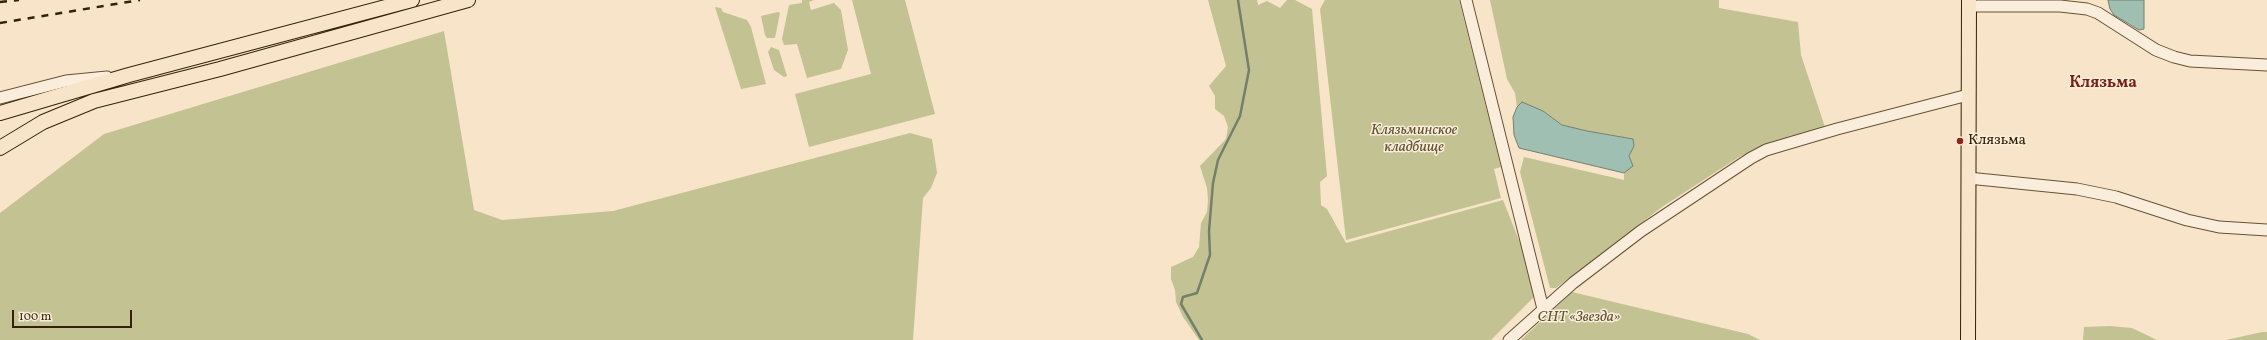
<!DOCTYPE html>
<html>
<head>
<meta charset="utf-8">
<style>
  body { margin:0 }
  #map { position:relative; width:2267px; height:340px; overflow:hidden; background:#f8e4c8; font-family:Vollkorn,serif }
  canvas { display:block }
  .scale { position:absolute; left:12px; top:310px; width:120px; height:18px; box-sizing:border-box; border:2px solid #352205; border-top:0; padding-left:5px; font-size:12px; line-height:14px; white-space:nowrap; color:#352205; -webkit-text-stroke:3px #faeddb; paint-order:stroke }
</style>
</head>
<body>
<div id="map">
<canvas width="2267" height="340"></canvas>
<div class="scale">100 m</div>
</div>
<script>
const context = document.querySelector('canvas').getContext('2d');
context.lineJoin = 'round';
function paint(path, color) { context.fillStyle = color; context.fill(path, 'evenodd'); }
const poly = rows => new Path2D(rows.map(r => 'M' + r).join(''));
function trace(path, color, width, dash) { context.strokeStyle = color; context.lineWidth = width; context.lineCap = dash ? 'butt' : 'round'; context.setLineDash(dash || []); context.stroke(path); }
function drawText(font, color, halo, rows, align = 'center') {
  context.font = font + ' Vollkorn,serif'; context.lineWidth = 3; context.setLineDash([]); context.textBaseline = 'middle'; context.strokeStyle = halo; context.fillStyle = color; for (const [text, x, y, turn = 0] of rows) {
    context.save(); context.translate(x, y); context.rotate((+turn || 0) * Math.PI / 180); context.textAlign = isNaN(turn) ? turn : align; if (halo) context.strokeText(text, 0, 0); context.fillText(text, 0, 0); context.restore();
  }
}
const green = poly([
  [802,0,814,0,809,2,811,10,834,3,841,10,848,50,841,69,807,78,797,44,784,45,782,39,789,5,802,3],
  [852,0,905,0,935,114,809,147,795,94,871,74],
  [1208,0,1257,0,1258,5,1267,1,1280,8,1287,0,1295,0,1312,9,1327,176,1320,182,1321,205,1327,209,1346,243,1503,200,1524,253,1535,296,1491,340,1199,340,1183,317,1176,302,1175,290,1171,279,1171,267,1193,257,1199,247,1201,223,1207,212,1208,200,1207,188,1200,166,1226,139,1228,127,1224,116,1215,109,1215,96,1209,86,1226,66],
  [1325,0,1459,0,1501,167,1494,169,1501,198,1346,240,1320,9],
  [1490,0,1719,0,1719,8,1798,22,1801,55,1825,127,1821,130,1764,145,1739,157,1662,207,1556,288,1550,288,1520,172,1524,157,1624,180,1624,173,1633,166,1629,156,1634,146,1633,139,1587,131,1562,125,1543,111,1522,102,1517,107,1515,93,1507,79],
  [715,7,721,8,723,12,747,20,751,27,766,84,741,89],
  [778,12,780,13,775,38,767,38,765,35,761,16],
  [444,31,474,210,502,220,613,211,910,133,932,139,937,173,931,188,923,198,913,340,0,340,0,213,104,134],
  [771,47,779,50,787,76,784,77,774,70,768,52],
  [1572,292,1748,334,1760,340,1521,340],
  [2110,326,2132,328,2157,340,2083,340,2084,327],
  [2262,332,2267,332,2267,340,2226,340]
]);
const water = poly([
  [2108,0,2144,0,2144,29,2139,30,2114,15,2110,9,2108,0],
  [1522,102,1543,111,1562,125,1587,131,1633,139,1634,146,1629,156,1633,166,1624,173,1519,148,1514,135,1513,117,1517,107,1522,102]
]);
const stream = poly([
  [1202,340,1181,304,1183,297,1197,293,1210,255,1209,231,1213,183,1218,160,1240,116,1249,70,1238,0]
]);
const minor = poly([
  [1466,0,1543,309],
  [1969,6,2060,6,2087,9,2098,13,2156,50,2174,57,2190,61,2267,65],
  [0,98,66,81,107,77],
  [1968,178,2077,189,2116,197,2187,220,2219,227,2267,230],
  [1509,340,1573,283,1641,231,1751,158,1766,150,1837,129,1968,95]
]);
const major = poly([
  [0,113,129,75,412,0],
  [0,148,43,122,94,101,220,69,468,0],
  [1968,340,1969,0]
]);
const rail = poly([
  [0,2,19,0],
  [0,23,140,0]
]);
const markers = [
  [1960,141,4,"#8f2418"]
];
const parkNames = [
  ["Клязьминское",1414,131],
  ["кладбище",1414,148],
  ["СНТ «Звезда»",1579,318]
];
const poiNames = [
  ["Клязьма",1968,141]
];
const neighbourhoodNames = [
  ["Клязьма",2103,84]
];
paint(green, '#c3c292');
paint(water, '#9ebfb1');
trace(water, '#74806c', 1);
trace(stream, '#74806c', 2.5);
trace(minor, '#665236', 13);
trace(major, '#352205', 16);
trace(minor, '#faeddb', 11);
trace(major, '#f8e4c8', 14);
trace(rail, '#352205', 2.5, [7, 7]);
for (const [x, y, r, color] of markers) { const dot = new Path2D(); dot.arc(x, y, r, 0, 2 * Math.PI); context.fillStyle = color; context.fill(dot); trace(dot, '#faeddb', 1.5); }
drawText('italic 15px', '#60522f', '#faeddb', parkNames);
drawText('15px', '#352205', '#faeddb', poiNames, 'left');
drawText('bold 16px', '#7a1f14', '#faeddb', neighbourhoodNames);
</script>
</body>
</html>
